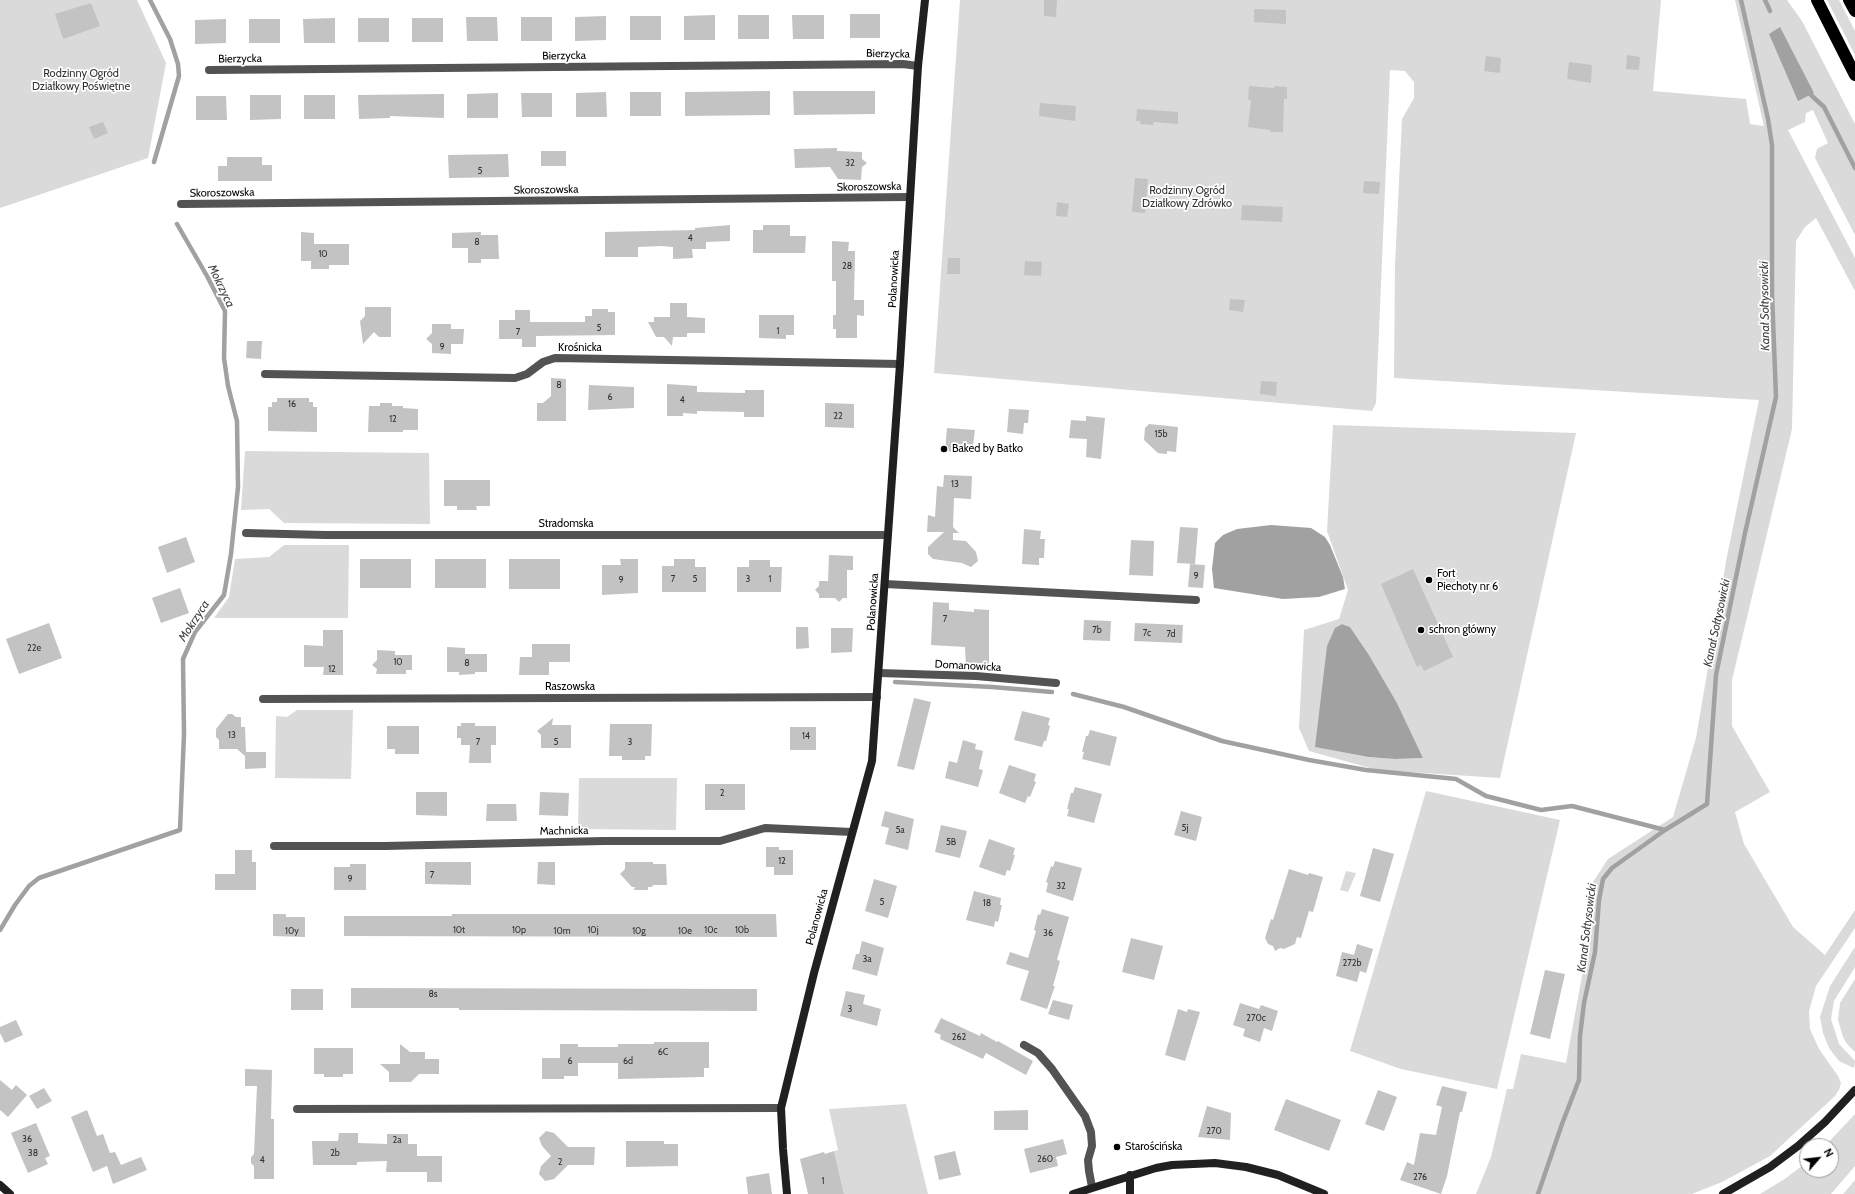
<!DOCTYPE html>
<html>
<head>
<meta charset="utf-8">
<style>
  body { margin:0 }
  #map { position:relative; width:1855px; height:1194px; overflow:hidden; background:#fff; font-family:Cabin,sans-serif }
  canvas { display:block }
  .north { position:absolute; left:1799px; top:1138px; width:40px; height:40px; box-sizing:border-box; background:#fff; border:1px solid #999; border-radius:50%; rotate:62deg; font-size:11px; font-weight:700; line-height:16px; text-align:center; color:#000 }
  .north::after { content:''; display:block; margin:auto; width:14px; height:18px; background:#000; clip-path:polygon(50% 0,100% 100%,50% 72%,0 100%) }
</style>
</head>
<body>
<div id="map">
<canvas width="1855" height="1194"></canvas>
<div class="north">N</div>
</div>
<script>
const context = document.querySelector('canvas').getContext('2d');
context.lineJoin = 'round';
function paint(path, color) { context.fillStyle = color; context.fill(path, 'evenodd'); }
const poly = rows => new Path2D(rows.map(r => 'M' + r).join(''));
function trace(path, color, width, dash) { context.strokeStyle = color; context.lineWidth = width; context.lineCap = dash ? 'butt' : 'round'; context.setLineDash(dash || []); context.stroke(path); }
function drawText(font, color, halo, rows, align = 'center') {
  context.font = font + ' Cabin,sans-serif'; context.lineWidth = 3.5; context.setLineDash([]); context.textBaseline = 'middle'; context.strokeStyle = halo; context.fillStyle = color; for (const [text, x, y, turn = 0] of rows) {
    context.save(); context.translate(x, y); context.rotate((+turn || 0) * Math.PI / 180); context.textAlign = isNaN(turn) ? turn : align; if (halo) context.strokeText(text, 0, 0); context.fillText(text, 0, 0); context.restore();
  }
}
const green = poly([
  [0,0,137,0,166,63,148,158,0,208],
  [960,0,1661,0,1653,91,1746,99,1750,124,1764,126,1735,0,1787,0,1802,21,1855,124,1855,235,1815,158,1817,149,1828,143,1813,110,1806,113,1805,122,1788,130,1855,258,1855,291,1816,218,1805,227,1796,241,1792,429,1732,680,1732,726,1770,792,1735,812,1744,844,1793,927,1825,955,1855,910,1855,928,1816,986,1809,1011,1810,1029,1819,1049,1838,1076,1841,1083,1839,1090,1835,1096,1770,1156,1722,1182,1692,1194,1476,1194,1491,1157,1507,1089,1513,1089,1521,1054,1566,1063,1584,965,1593,882,1608,859,1673,817,1696,738,1727,556,1759,400,1394,378,1395,265,1402,119,1414,98,1414,82,1405,71,1390,70,1376,403,1372,411,934,373],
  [1827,0,1839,0,1855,31,1855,55],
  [1333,425,1576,433,1500,778,1377,770,1309,751,1299,728,1304,630,1339,619,1348,590,1327,531],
  [1342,624,1350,627,1369,655,1397,703,1423,758,1395,759,1367,757,1316,747,1335,628],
  [245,451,429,453,430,524,284,523,269,509,241,510],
  [284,545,349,545,348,618,214,618,229,597,235,559,269,557],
  [297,710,353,710,351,779,275,778,276,716,287,717],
  [579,778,677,778,676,830,578,829],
  [1426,791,1560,820,1497,1089,1401,1069,1350,1051],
  [1346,871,1356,873,1348,892,1340,890],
  [1855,947,1855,967,1834,1001,1831,1019,1839,1044,1855,1061,1854,1068,1839,1061,1829,1048,1823,1033,1820,1017,1830,986],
  [1855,979,1855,1052,1847,1044,1843,1037,1838,1020,1840,1003],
  [906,1104,928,1194,844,1194,834,1151,838,1150,829,1109],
  [1855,1114,1855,1166,1831,1194,1760,1194,1786,1178,1807,1162,1807,1170,1831,1170,1831,1146,1825,1146],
  [1855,1180,1855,1194,1843,1194]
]);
const water = poly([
  [1780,27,1814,93,1798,101,1769,34],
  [1271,525,1311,528,1325,537,1330,545,1343,577,1345,589,1319,597,1283,599,1214,588,1212,569,1215,543,1223,535,1237,529],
  [1342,624,1350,627,1369,655,1397,703,1423,758,1395,759,1368,757,1315,747,1327,646,1335,628]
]);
const stream = poly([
  [150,0,170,39,178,64,179,76,154,162],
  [1765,0,1770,11],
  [1811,95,1824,107,1855,168],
  [895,682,992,687,1052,692],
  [1073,694,1124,707,1222,741,1309,760,1366,770,1456,779,1486,796,1541,810,1572,806,1665,830],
  [0,930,15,905,29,886,39,878,180,830,184,734,183,659,195,632,224,595,231,554,238,487,237,421,228,386,224,358,225,311,207,276,177,224],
  [1538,1194,1562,1124,1579,1080,1580,1036,1584,1003,1595,952,1599,900,1603,879,1612,868,1665,830,1707,804,1716,675,1745,533,1776,397,1772,293,1772,145,1768,119,1741,0]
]);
const building = poly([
  [1044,0,1057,0,1056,17,1044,16],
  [91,3,100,26,63,39,55,14],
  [1254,9,1286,10,1286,24,1254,22],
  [850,14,880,14,880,38,850,38],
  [715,15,715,40,684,40,684,16],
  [738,15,769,15,769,39,738,39],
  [792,15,824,15,824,39,793,39],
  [606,16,606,40,575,41,575,17],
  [630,16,661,16,661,40,630,40],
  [466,17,497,17,498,41,467,41],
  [521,17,552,17,552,41,521,41],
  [335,18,335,43,304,43,303,19],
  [358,18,389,18,389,42,358,42],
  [412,18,443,18,443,42,412,42],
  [226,19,226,43,195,44,195,20],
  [249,19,280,19,280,43,249,43],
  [1627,55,1640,57,1639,70,1626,69],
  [1486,56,1501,58,1500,73,1484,71],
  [1569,62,1592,65,1591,83,1567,79],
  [1249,86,1274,88,1274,86,1287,87,1287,99,1284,99,1283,132,1270,132,1270,130,1248,127,1251,100,1248,100],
  [770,91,770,115,685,116,685,92],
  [793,91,875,91,875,114,794,115],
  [606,92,607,117,576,117,576,93],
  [630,92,661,92,661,116,630,116],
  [498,93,498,118,467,118,467,94],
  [521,93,552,93,552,117,522,117],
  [444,94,444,118,390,116,390,118,359,119,358,95],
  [250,95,281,95,281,119,250,120],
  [304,95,335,95,335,119,304,119],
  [196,96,226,96,227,120,196,120],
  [1040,103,1076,106,1075,121,1039,116],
  [1137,109,1178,112,1178,124,1154,122,1153,125,1140,124,1141,121,1136,121],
  [103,122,108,133,94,139,89,127],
  [837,148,837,151,862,152,862,159,867,163,862,167,861,180,838,179,830,167,795,168,794,149],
  [541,151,566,151,566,166,541,166],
  [508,154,509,177,449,178,448,155],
  [227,157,262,157,262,165,272,165,272,181,218,181,218,166,227,166],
  [1135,178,1148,179,1145,213,1132,212],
  [1364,181,1380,182,1379,194,1363,193],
  [1057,202,1069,204,1067,217,1056,216],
  [1242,205,1283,207,1282,222,1241,220],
  [730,225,730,241,706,242,706,249,692,249,693,258,673,259,673,247,661,246,638,247,638,257,605,257,605,232,695,230,695,228],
  [763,225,790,225,790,236,806,236,805,253,753,253,753,230,763,230],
  [301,232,314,233,314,244,349,244,349,265,329,265,329,269,311,269,311,261,301,261],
  [481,232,481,235,498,235,499,259,481,259,481,263,468,263,468,248,452,248,452,233],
  [832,241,849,242,848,251,855,251,854,300,864,300,864,316,857,315,857,338,836,338,836,329,833,329,833,315,836,315,836,281,832,281],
  [948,258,960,258,960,274,947,274],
  [1025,261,1042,262,1041,276,1024,275],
  [1230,299,1245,300,1243,312,1229,310],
  [670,303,687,303,687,317,705,318,705,333,687,333,687,337,673,337,672,346,664,337,656,337,648,322,654,322,654,317,670,317],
  [365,307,391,307,391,337,379,337,374,332,363,344,360,321,365,316],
  [592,309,608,309,608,312,615,312,615,335,536,336,536,347,522,347,522,339,499,339,499,320,515,320,515,310,530,310,530,322,585,322,585,316,592,316],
  [759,315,794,315,794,335,786,335,786,339,759,338],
  [432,324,451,324,451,329,464,329,463,344,451,344,451,354,432,353,432,344,426,339,432,333],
  [247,341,262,341,261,359,246,358],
  [551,378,566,379,566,421,537,421,537,403,543,403,551,396],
  [1261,381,1277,382,1276,396,1260,394],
  [667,384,697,386,697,392,745,393,745,390,764,390,764,417,744,417,744,412,697,411,697,414,683,413,683,416,667,416],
  [589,385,634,387,634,408,588,410],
  [277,398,309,398,309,402,313,402,313,407,317,407,317,432,268,431,268,407,272,407,272,402,277,402],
  [380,403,392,403,392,406,403,406,403,408,418,409,418,430,403,430,403,432,368,432,369,406,380,406],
  [825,403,854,404,854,428,825,427],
  [1009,409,1029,410,1028,423,1024,423,1023,434,1007,432],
  [1086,416,1105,418,1101,459,1086,457,1087,439,1069,438,1071,420,1086,421],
  [1149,424,1178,427,1176,452,1167,451,1167,454,1158,453,1144,440,1145,428],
  [947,428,975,430,972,453,945,451],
  [944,475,972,476,971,499,954,498,953,527,959,533,953,533,953,540,966,541,976,552,978,561,971,567,962,563,933,559,928,554,928,547,944,532,927,532,928,515,935,517,937,486,943,487],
  [444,480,490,480,490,506,476,506,477,510,457,510,457,506,444,506],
  [1180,527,1198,528,1195,564,1177,563],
  [1024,529,1041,531,1040,539,1045,539,1044,558,1039,558,1039,565,1022,564],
  [186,537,195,562,167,573,158,547],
  [1131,540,1154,541,1153,576,1129,575],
  [829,555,853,556,853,570,847,570,847,598,843,598,839,602,835,598,819,598,819,594,815,590,819,586,819,581,828,581],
  [360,559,411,559,411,588,360,588],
  [435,559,486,559,486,588,435,588],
  [509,559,560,559,560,589,509,589],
  [620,559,638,559,638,593,602,595,602,565,621,565],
  [674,559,695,559,695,567,706,567,706,592,662,592,662,566,674,566],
  [749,560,770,560,770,567,782,567,781,592,737,592,737,567,749,567],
  [1190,564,1205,565,1203,588,1188,587],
  [1413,569,1453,657,1424,671,1421,665,1417,667,1381,584],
  [180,588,189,613,161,623,152,598],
  [933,602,949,603,949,610,974,612,974,609,989,610,989,670,966,669,965,647,931,645],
  [1084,620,1111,621,1110,641,1083,640],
  [49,623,62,658,19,674,6,639],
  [1135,623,1183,625,1182,643,1134,641],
  [796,627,808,627,809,648,796,649],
  [831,628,853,628,852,652,831,653],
  [323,630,343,630,343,675,323,675,324,667,304,667,304,645,323,646],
  [532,644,570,644,570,662,549,662,549,675,519,675,520,657,532,657],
  [447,647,465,648,465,654,487,654,487,672,475,672,475,674,459,675,459,672,447,672],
  [377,650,395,651,395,655,412,655,412,670,406,670,406,674,376,674,377,669,372,665,377,660],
  [914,698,931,702,914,770,897,766],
  [1022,711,1050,718,1048,725,1050,726,1046,741,1044,741,1042,747,1014,740],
  [228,714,232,714,236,717,241,717,241,727,245,727,246,752,266,752,266,768,245,769,245,756,237,749,219,749,219,740,216,737,216,729],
  [553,718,552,725,571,725,571,748,541,748,541,735,537,731],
  [461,723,475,723,475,726,496,726,496,745,491,745,491,763,469,763,470,745,461,745,461,738,457,738,457,726,461,726],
  [610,724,652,724,651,756,645,756,645,760,622,760,622,756,609,756],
  [387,726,419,726,419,754,395,754,395,749,387,749],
  [790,727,816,727,816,750,790,750],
  [1090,730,1117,737,1110,766,1082,759,1084,752,1082,752,1086,736,1088,736],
  [963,740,976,744,975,749,983,751,979,769,983,770,978,787,945,778,949,761,957,763],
  [1009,765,1036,774,1034,781,1036,782,1030,797,1028,796,1025,803,999,793],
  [705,784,745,784,745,810,705,810],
  [1075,787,1102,794,1094,823,1067,816,1069,809,1067,809,1071,793,1073,793],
  [416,792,447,792,447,816,416,815],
  [540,792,569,793,568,816,539,815],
  [487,804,516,804,517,821,486,821],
  [885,811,914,819,908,850,885,844,889,828,881,826],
  [1181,811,1202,817,1196,841,1174,835],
  [941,825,967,831,960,858,935,852],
  [989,839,1015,848,1013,855,1015,855,1010,871,1007,870,1005,876,979,867],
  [766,847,779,847,779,850,793,850,793,875,774,875,774,867,766,867],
  [1373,848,1394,854,1380,902,1360,896],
  [235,850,252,850,252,862,256,862,256,890,215,890,215,874,235,874],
  [1055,861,1082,868,1073,901,1046,892,1048,883,1046,882,1051,866,1053,867],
  [425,862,471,862,471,885,425,884],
  [538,862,555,862,555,885,537,884],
  [625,862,653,862,653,864,666,864,667,885,653,885,652,887,648,887,648,890,634,890,635,887,632,887,620,874,625,869],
  [350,864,366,864,366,890,334,890,334,867,350,867],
  [1289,869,1308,875,1309,873,1323,877,1313,912,1309,911,1301,938,1297,937,1295,944,1284,949,1280,948,1275,951,1273,946,1268,944,1265,938,1271,919,1273,920],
  [874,879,897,886,888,918,865,911],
  [974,891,1001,898,1000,905,1002,905,998,922,995,921,994,927,966,920],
  [1042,909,1069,917,1057,960,1060,961,1053,986,1055,986,1047,1009,1020,1000,1029,971,1006,964,1010,952,1028,958,1036,931,1034,930,1038,914,1040,915],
  [273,914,286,914,286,917,305,917,305,937,273,936],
  [452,914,776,914,777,937,344,936,344,916,452,916],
  [1131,938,1163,946,1154,980,1122,972],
  [862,941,884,948,877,976,852,969,856,954,859,954],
  [1357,944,1373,949,1366,973,1360,971,1357,982,1336,976,1342,952,1354,955],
  [1545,970,1565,974,1550,1039,1530,1034],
  [351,988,757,989,757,1011,493,1010,459,1010,459,1008,351,1008],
  [291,989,323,989,323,1010,291,1010],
  [846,991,865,995,863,1004,881,1009,877,1026,840,1016],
  [1053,1000,1073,1005,1069,1020,1048,1014],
  [1240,1003,1259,1009,1261,1005,1278,1011,1272,1031,1264,1028,1260,1042,1243,1036,1245,1029,1233,1025],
  [1178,1009,1187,1012,1188,1009,1200,1012,1185,1061,1165,1055],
  [941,1018,980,1036,981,1033,997,1042,998,1041,1033,1061,1026,1075,986,1053,983,1059,940,1039,941,1035,934,1032],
  [16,1020,23,1035,5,1043,0,1033,0,1027],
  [654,1042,709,1042,709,1068,704,1068,704,1077,618,1079,618,1063,578,1063,578,1076,564,1076,564,1079,542,1079,542,1058,560,1058,560,1044,578,1044,578,1047,618,1047,618,1044,654,1044],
  [400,1044,410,1052,425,1052,425,1059,439,1059,439,1074,419,1074,411,1082,389,1082,389,1072,380,1064,400,1064],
  [314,1048,353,1048,353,1074,343,1074,343,1077,324,1077,324,1074,314,1074],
  [245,1069,272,1070,271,1119,274,1119,274,1179,254,1179,254,1166,251,1163,251,1157,254,1154,257,1086,245,1086],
  [0,1080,12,1090,16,1085,27,1095,8,1117,0,1110],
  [1442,1086,1467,1092,1462,1112,1460,1112,1447,1176,1441,1194,1400,1180,1407,1162,1414,1165,1420,1133,1436,1135,1442,1107,1436,1105],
  [44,1088,52,1101,37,1109,29,1096],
  [1378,1090,1397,1097,1384,1131,1365,1124],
  [1286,1099,1341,1120,1329,1151,1274,1130],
  [1207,1106,1231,1113,1230,1140,1198,1137],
  [87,1110,97,1136,103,1134,110,1153,115,1152,121,1165,141,1157,147,1170,113,1184,107,1166,93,1172,71,1117],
  [1028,1110,1028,1130,994,1130,994,1111],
  [36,1123,50,1156,45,1158,48,1164,28,1173,11,1133],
  [546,1131,554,1133,568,1147,595,1147,594,1165,568,1165,554,1179,545,1181,539,1174,541,1166,551,1156,542,1146,539,1138],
  [339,1133,358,1133,358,1143,387,1144,387,1134,408,1134,408,1144,417,1144,417,1156,442,1156,442,1182,427,1182,427,1172,386,1172,387,1161,357,1162,357,1165,313,1165,312,1141,338,1141],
  [1063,1139,1067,1154,1056,1157,1058,1166,1030,1173,1024,1149],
  [626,1141,664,1141,664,1144,678,1144,678,1166,626,1167],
  [834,1151,844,1194,808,1194,800,1159,824,1152,825,1154],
  [955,1151,961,1175,939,1180,934,1156],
  [769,1173,772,1194,748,1194,746,1177]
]);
const street = poly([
  [209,70,903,64,918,66],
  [181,204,910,197],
  [265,374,515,378,527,374,543,362,555,358,900,364],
  [246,533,325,535,887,535],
  [885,584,1196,600],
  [879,673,976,676,1056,683],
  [263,699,877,697],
  [274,846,385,846,604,841,720,841,765,828,852,832],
  [1024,1045,1038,1053,1052,1069,1085,1116,1091,1132,1092,1146,1088,1160,1089,1171,1092,1187],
  [297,1109,781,1108]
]);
const secondary = poly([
  [1130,1175,1130,1194],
  [0,1185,10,1194],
  [787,1194,783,1149,781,1108,814,973,872,761,900,364,918,66,925,0],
  [1073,1194,1156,1168,1172,1165,1215,1163,1246,1167,1278,1175,1324,1194],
  [1723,1194,1770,1167,1798,1146,1825,1122,1855,1090]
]);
const highway = poly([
  [1817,0,1855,75],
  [1849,0,1855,11]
]);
const markers = [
  [944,449,4,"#000"],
  [1429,580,4,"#000"],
  [1421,630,4,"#000"],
  [1117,1147,4,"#000"]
];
const numberNames = [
  ["32",850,163],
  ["5",480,171],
  ["4",690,238],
  ["8",477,242],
  ["10",323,254],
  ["28",847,266],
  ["5",599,328],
  ["1",778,331],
  ["7",518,332],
  ["9",442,347],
  ["8",559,385],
  ["6",610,397],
  ["4",682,400],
  ["16",292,404],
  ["22",838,416],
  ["12",393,419],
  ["15b",1161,434],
  ["13",955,484],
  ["9",1196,576],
  ["7",673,579],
  ["5",695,579],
  ["3",748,579],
  ["1",770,579],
  ["9",621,580],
  ["7",945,619],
  ["7b",1097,630],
  ["7c",1147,633],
  ["7d",1171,634],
  ["22e",34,648],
  ["10",398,662],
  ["8",467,663],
  ["12",332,669],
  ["13",232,735],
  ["14",806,736],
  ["7",478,742],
  ["5",556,742],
  ["3",630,742],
  ["2",722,793],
  ["5j",1185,828],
  ["5a",900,830],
  ["5B",951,842],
  ["12",782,861],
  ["7",432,875],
  ["9",350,879],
  ["32",1061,886],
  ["5",882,902],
  ["18",987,903],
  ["10t",459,930],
  ["10p",519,930],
  ["10j",593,930],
  ["10c",711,930],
  ["10b",742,930],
  ["10y",292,931],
  ["10m",562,931],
  ["10g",639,931],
  ["10e",685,931],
  ["36",1048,933],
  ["3a",867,959],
  ["272b",1352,963],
  ["8s",433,994],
  ["3",850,1009],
  ["270c",1256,1018],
  ["262",959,1037],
  ["6C",663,1052],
  ["6",570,1061],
  ["6d",628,1061],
  ["270",1214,1131],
  ["36",27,1139],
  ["2a",397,1140],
  ["38",33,1153],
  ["2b",335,1153],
  ["260",1045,1159],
  ["4",262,1160],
  ["2",560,1162],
  ["276",1420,1177],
  ["1",823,1181]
];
const streetNames = [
  ["Bierzycka",888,54,1],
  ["Bierzycka",564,56,-1],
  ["Bierzycka",240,59,-1],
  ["Skoroszowska",869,187,-1],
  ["Skoroszowska",546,190,-1],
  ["Skoroszowska",222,193,-1],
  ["Polanowicka",894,279,-87],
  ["Krośnicka",580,348],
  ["Stradomska",566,524],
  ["Polanowicka",873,602,-86],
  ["Domanowicka",968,666,3],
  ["Raszowska",570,687],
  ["Machnicka",564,831,-1],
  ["Polanowicka",817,917,-75]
];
const parkNames = [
  ["Rodzinny Ogród",81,74],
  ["Działkowy Poświętne",81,87],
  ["Rodzinny Ogród",1187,191],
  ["Działkowy Zdrówko",1187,204]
];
const poiNames = [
  ["Baked by Batko",952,449],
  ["Fort",1437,574],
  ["Piechoty nr 6",1437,587],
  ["schron główny",1429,630],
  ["Starościńska",1125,1147]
];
const waterNames = [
  ["Mokrzyca",221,286,64],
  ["Kanał Sołtysowicki",1765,306,-91],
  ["Mokrzyca",194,621,-57],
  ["Kanał Sołtysowicki",1717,623,-78],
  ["Kanał Sołtysowicki",1587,928,-83]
];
paint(green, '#dadada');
paint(water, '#a1a1a1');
trace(stream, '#a1a1a1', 4.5);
paint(building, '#c3c3c3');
trace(street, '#535353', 8);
trace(secondary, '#202020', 8);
trace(highway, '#000', 12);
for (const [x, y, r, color] of markers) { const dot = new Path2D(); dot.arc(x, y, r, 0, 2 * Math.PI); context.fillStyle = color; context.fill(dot); trace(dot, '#fff', 1.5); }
drawText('9px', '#313131', null, numberNames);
drawText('11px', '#000', '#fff', streetNames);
drawText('11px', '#313131', '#fff', parkNames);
drawText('11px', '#000', '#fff', poiNames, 'left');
drawText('italic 12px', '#424242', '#fff', waterNames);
</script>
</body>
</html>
